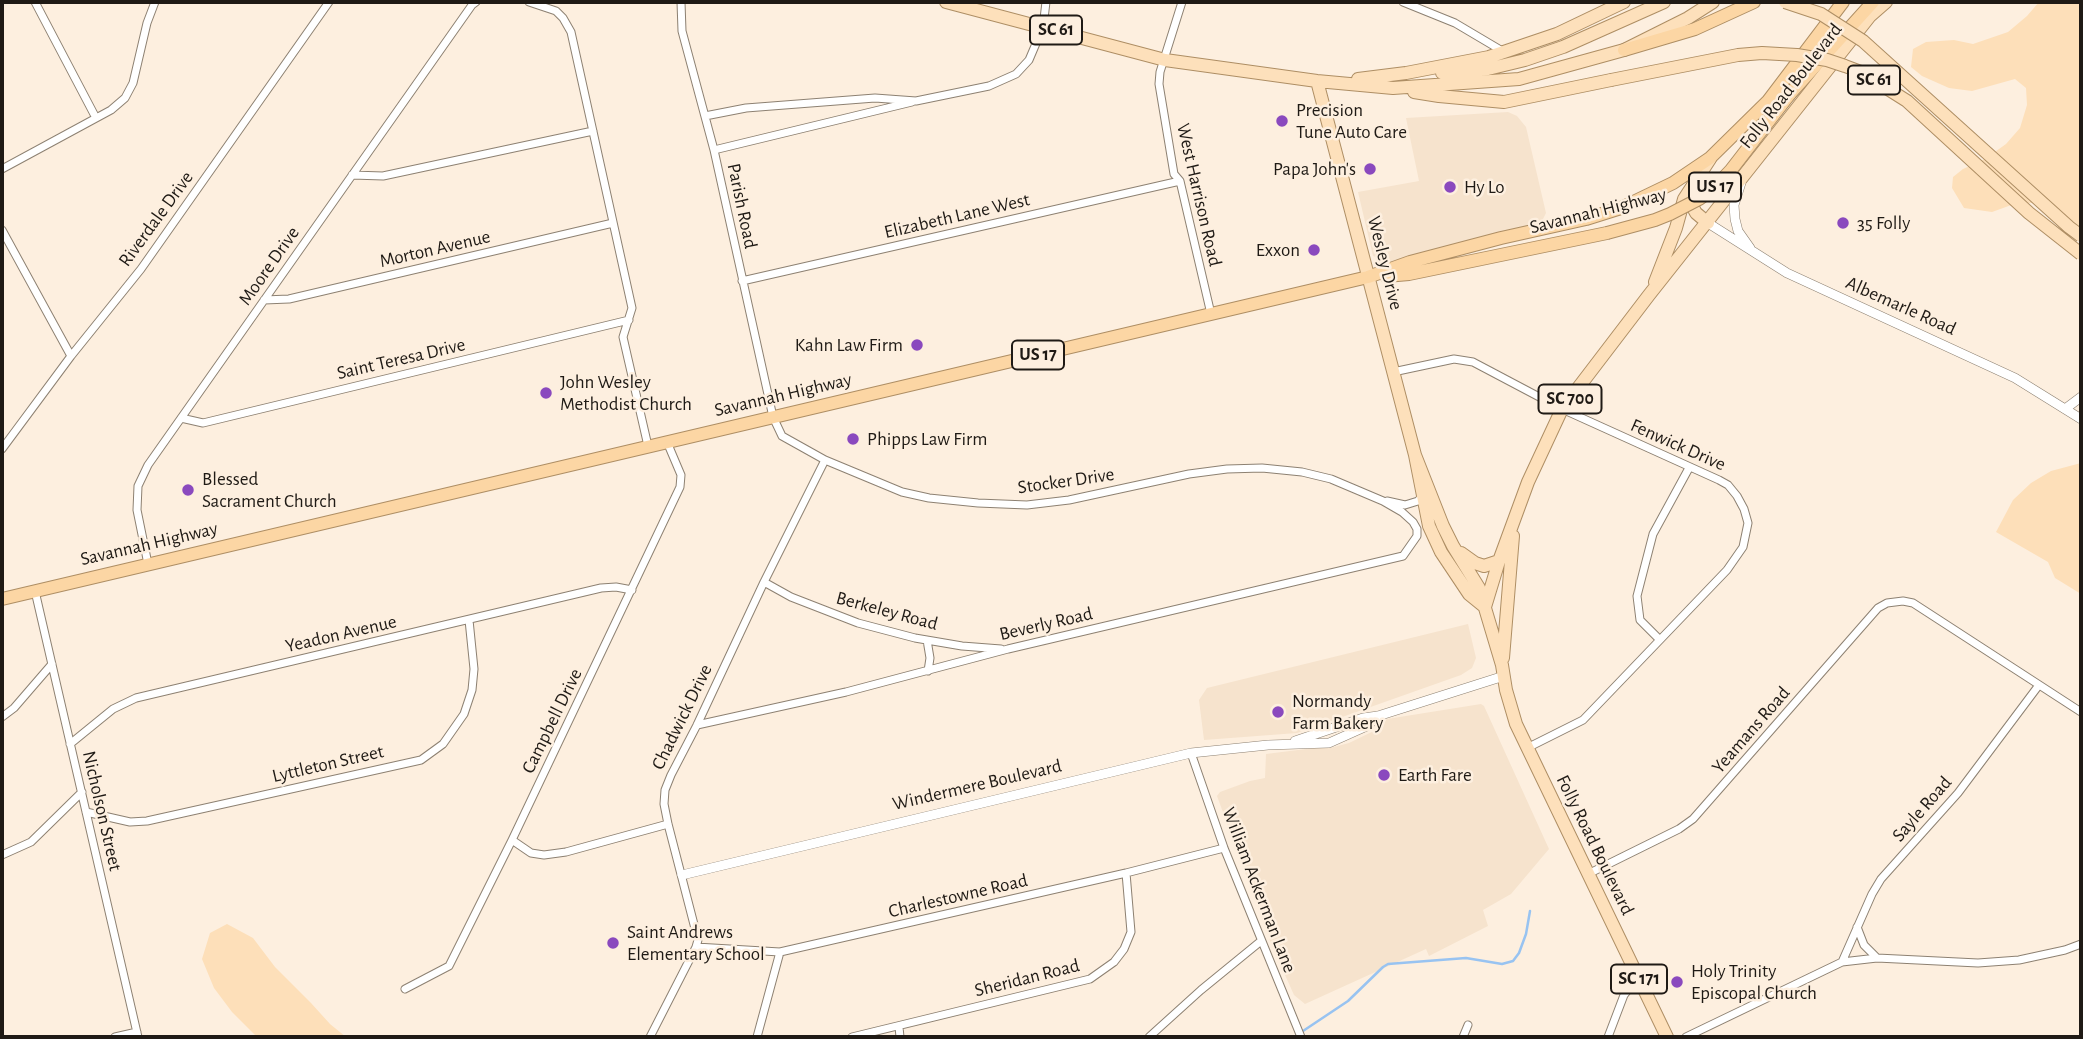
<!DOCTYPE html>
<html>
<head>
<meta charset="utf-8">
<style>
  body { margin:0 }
  #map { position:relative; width:2083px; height:1039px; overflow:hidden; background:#fdefdf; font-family:"Alegreya Sans",sans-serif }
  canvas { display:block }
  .frame { position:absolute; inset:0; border:4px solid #1f1a15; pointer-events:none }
</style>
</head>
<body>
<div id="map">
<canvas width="2083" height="1039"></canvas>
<div class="frame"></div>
</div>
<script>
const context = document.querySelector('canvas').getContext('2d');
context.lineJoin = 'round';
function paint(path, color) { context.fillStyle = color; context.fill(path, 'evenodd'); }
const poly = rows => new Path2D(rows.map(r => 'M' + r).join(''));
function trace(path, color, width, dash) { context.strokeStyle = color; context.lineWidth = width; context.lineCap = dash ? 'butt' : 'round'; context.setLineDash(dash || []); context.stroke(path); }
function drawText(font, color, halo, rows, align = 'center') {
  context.font = font + ' "Alegreya Sans",sans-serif'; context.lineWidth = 5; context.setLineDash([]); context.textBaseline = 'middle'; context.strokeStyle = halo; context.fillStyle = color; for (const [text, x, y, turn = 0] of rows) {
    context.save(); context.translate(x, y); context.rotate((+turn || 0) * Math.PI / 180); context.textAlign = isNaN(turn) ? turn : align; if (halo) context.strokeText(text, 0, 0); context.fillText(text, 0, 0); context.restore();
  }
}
const built = poly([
  [1508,112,1517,116,1526,127,1546,213,1541,223,1388,262,1373,256,1358,192,1419,181,1406,118],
  [1468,624,1476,658,1472,668,1461,675,1297,733,1204,740,1199,700,1207,688],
  [1481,704,1484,706,1549,849,1511,894,1483,910,1488,926,1429,956,1426,949,1305,1004,1294,995,1272,946,1217,796,1220,792,1250,781,1265,778,1266,754,1314,748,1330,748,1349,743,1378,729,1387,719]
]);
const green = poly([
  [2039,2,2081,2,2081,226,2068,223,2034,203,2017,203,1992,212,1964,208,1952,188,1953,177,1963,169,1985,159,2006,144,2020,128,2027,105,2026,88,2015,79,1972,91,1949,88,1922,76,1911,67,1913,49,1926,42,1954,40,1973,44,2008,32,2027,16],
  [2081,463,2081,594,2055,578,2048,562,1996,532,2013,500,2031,483,2051,471],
  [227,924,253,938,275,967,311,1003,330,1024,346,1037,257,1037,232,1012,214,988,202,959,210,933]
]);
const stream = poly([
  [1294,1037,1348,1001,1383,967,1388,964,1466,958,1502,964,1513,961,1519,953,1526,934,1530,911]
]);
const minor = poly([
  [35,2,96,118],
  [529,2,556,11,563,18,571,32,632,308,623,337,648,446],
  [681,2,682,31,714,150,773,417,782,436,825,460,902,492,929,498,978,503,1027,505,1069,500,1189,474,1227,469,1262,468,1302,472,1331,479,1383,501,1402,512,1413,522,1417,529,1417,536,1403,556,1008,649,846,692,697,725],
  [1182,2,1160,72,1159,84,1174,174,1180,181,1211,314],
  [1403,2,1455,23,1504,52],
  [705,116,746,108,875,98,916,101,989,86,1016,74,1029,60,1043,27,1046,2],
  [714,150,912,102],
  [2,169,111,110,125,98,133,83,147,23,155,2],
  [352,175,383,176,593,131],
  [2,230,71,356],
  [742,281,1180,181],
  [264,300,289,299,613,223],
  [1393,372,1454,359,1473,362,1562,409,1719,480,1728,485,1737,496,1744,509,1748,523,1743,547,1727,570,1583,720,1527,748],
  [181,418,203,423,629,320],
  [2,449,71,356,141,269,329,2],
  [1387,501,1405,505,1418,501,1422,496],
  [148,564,137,510,138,486,148,465,472,5,476,2],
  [764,582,791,597,858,623,915,638,962,646,1001,649],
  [35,591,138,1037],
  [1659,639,1640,620,1637,596,1653,534,1689,468],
  [927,640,930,658,928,671],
  [2,717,14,708,52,664],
  [70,744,113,709,136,698,601,588,616,587,632,590],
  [1191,753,1224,848,1301,1037],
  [86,812,130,822,147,821,421,760,443,744,464,714,472,690,474,669,469,620],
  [512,840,531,853,544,855,566,852,668,824],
  [2,855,31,842,82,792],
  [1588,874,1679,829,1693,819,1878,608,1887,603,1903,601,1913,603,2081,712],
  [1857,927,1864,945,1877,958],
  [696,947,780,952,1126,873,1224,848],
  [1842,962,1872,894,1881,879,1958,793,2039,685],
  [405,989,449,966,512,840,680,487,681,475,667,442],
  [899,1027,900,1037],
  [115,1037,137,1032],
  [650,1037,696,947,698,940,668,824,664,804,665,790,671,775,697,725,764,582,825,460],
  [757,1037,780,952],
  [852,1037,1090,979,1114,962,1124,949,1131,932,1126,873],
  [1149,1037,1201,990,1261,941],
  [1463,1037,1468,1025],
  [1608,1037,1624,995,1638,977],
  [1686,1037,1842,962,1877,958,1978,963,2019,960,2065,950,2081,944]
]);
const tertiary = poly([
  [1741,183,1734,205,1735,219,1738,231,1750,248],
  [1708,223,1787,273,2015,378,2081,419],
  [2065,409,2081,397],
  [1295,741,1363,718,1378,716,1504,676],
  [682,875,1191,753,1268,745,1329,743,1367,726,1378,716]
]);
const primary = poly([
  [946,2,1165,60,1317,81,1393,88,1519,79,1624,50,1688,18,1713,2],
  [1442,73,1488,69,1525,60,1563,47,1664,2],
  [1358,79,1406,73,1489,57,1557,34,1624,2],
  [1317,81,1415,455,1429,526,1441,552,1469,594,1485,607],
  [1414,92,1439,96,1504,102,1611,80],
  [1690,194,1690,202,1696,213,1708,223],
  [1655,282,1676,228,1684,199,1710,159],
  [1415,455,1443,526,1453,546,1479,588,1502,665,1506,690,1516,724,1667,1037],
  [1461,553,1475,563,1484,566,1499,561],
  [1485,607,1499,561,1528,482,1562,409,1649,295,1870,16,1886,2],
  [1503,658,1513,536]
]);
const trunk = poly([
  [1624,50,1695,29,1754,2],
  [1789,95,1873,2],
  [1386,276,1409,274,1607,233],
  [2,599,1368,277,1410,262,1501,238,1586,219,1621,208,1673,183,1710,158,1768,101,1843,2]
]);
const primaryBridge = poly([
  [1785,2,1821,14,1863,41,2069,227,2081,236],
  [1611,80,1738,55,1762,53,1797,55,1827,60,1845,66,1861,72,1907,101,2029,213,2081,254]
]);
const trunkBridge = poly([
  [1607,233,1655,220,1670,214,1699,199,1713,189,1731,170,1789,95]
]);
const markers = [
  [1282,121,7,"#8a49be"],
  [1370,169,7,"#8a49be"],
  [1450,187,7,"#8a49be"],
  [1843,223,7,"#8a49be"],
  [1314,250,7,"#8a49be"],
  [917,345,7,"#8a49be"],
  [546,393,7,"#8a49be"],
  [853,439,7,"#8a49be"],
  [188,490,7,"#8a49be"],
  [1278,712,7,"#8a49be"],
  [1384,775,7,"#8a49be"],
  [613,943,7,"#8a49be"],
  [1677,982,7,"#8a49be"]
];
const shields = [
  [1056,30,52],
  [1874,80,52],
  [1715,187,52],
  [1038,355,52],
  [1570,399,63],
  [1639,979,56]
];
const shieldNames = [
  ["SC 61",1056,30],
  ["SC 61",1874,80],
  ["US 17",1715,187],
  ["US 17",1038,355],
  ["SC 700",1570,399],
  ["SC 171",1639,979]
];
const streetNames = [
  ["Folly Road Boulevard",1791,86,-52],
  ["West Harrison Road",1199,195,77],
  ["Parish Road",742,206,78],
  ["Savannah Highway",1598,211,-14],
  ["Elizabeth Lane West",957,216,-13],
  ["Riverdale Drive",156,219,-54],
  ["Morton Avenue",435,249,-13],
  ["Wesley Drive",1385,263,76],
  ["Moore Drive",269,266,-55],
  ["Albemarle Road",1901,306,24],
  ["Saint Teresa Drive",401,359,-13],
  ["Savannah Highway",783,395,-13],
  ["Fenwick Drive",1678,445,24],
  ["Stocker Drive",1066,481,-8],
  ["Savannah Highway",149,544,-13],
  ["Berkeley Road",887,611,15],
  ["Beverly Road",1046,624,-13],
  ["Yeadon Avenue",341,634,-13],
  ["Chadwick Drive",682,717,-64],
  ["Campbell Drive",552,721,-64],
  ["Yeamans Road",1751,730,-49],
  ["Lyttleton Street",328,764,-13],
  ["Windermere Boulevard",977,785,-13],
  ["Sayle Road",1922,809,-49],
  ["Nicholson Street",102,811,77],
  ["Folly Road Boulevard",1595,845,64],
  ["William Ackerman Lane",1259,890,69],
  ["Charlestowne Road",958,896,-13],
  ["Sheridan Road",1027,978,-14]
];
const poiNames = [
  ["Precision",1296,110],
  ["Tune Auto Care",1296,132],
  ["Papa John's",1356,169,"right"],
  ["Hy Lo",1464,187],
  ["35 Folly",1857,223],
  ["Exxon",1300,250,"right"],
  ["Kahn Law Firm",903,345,"right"],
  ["John Wesley",560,382],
  ["Methodist Church",560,404],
  ["Phipps Law Firm",867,439],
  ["Blessed",202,479],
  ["Sacrament Church",202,501],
  ["Normandy",1292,701],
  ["Farm Bakery",1292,723],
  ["Earth Fare",1398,775],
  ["Saint Andrews",627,932],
  ["Elementary School",627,954],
  ["Holy Trinity",1691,971],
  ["Episcopal Church",1691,993]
];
paint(built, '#f6e3cd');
paint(green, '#fddfb9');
trace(stream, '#98c3f1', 2.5);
trace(minor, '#8d8172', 9);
trace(tertiary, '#8d8172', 10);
trace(primary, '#ae8e64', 14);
trace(trunk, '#ae8e64', 14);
trace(minor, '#fff', 7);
trace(tertiary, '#fff', 9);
trace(primary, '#fde0bb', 12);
trace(trunk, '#fcd6a4', 12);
trace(primaryBridge, '#ae8e64', 14, []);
trace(trunkBridge, '#ae8e64', 14, []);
trace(primaryBridge, '#fde0bb', 12);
trace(trunkBridge, '#fcd6a4', 12);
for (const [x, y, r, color] of markers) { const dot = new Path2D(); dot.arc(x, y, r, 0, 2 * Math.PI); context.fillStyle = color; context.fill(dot); trace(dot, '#fdefdf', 2.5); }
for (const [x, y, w] of shields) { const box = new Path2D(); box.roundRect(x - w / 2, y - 14.5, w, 29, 5); context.fillStyle = '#fdefdf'; context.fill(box); trace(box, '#1f1a15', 2); }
drawText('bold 18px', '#1f1a15', null, shieldNames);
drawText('19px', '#1f1a15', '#fdefdf', streetNames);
drawText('19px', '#1f1a15', '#fdefdf', poiNames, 'left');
</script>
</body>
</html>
